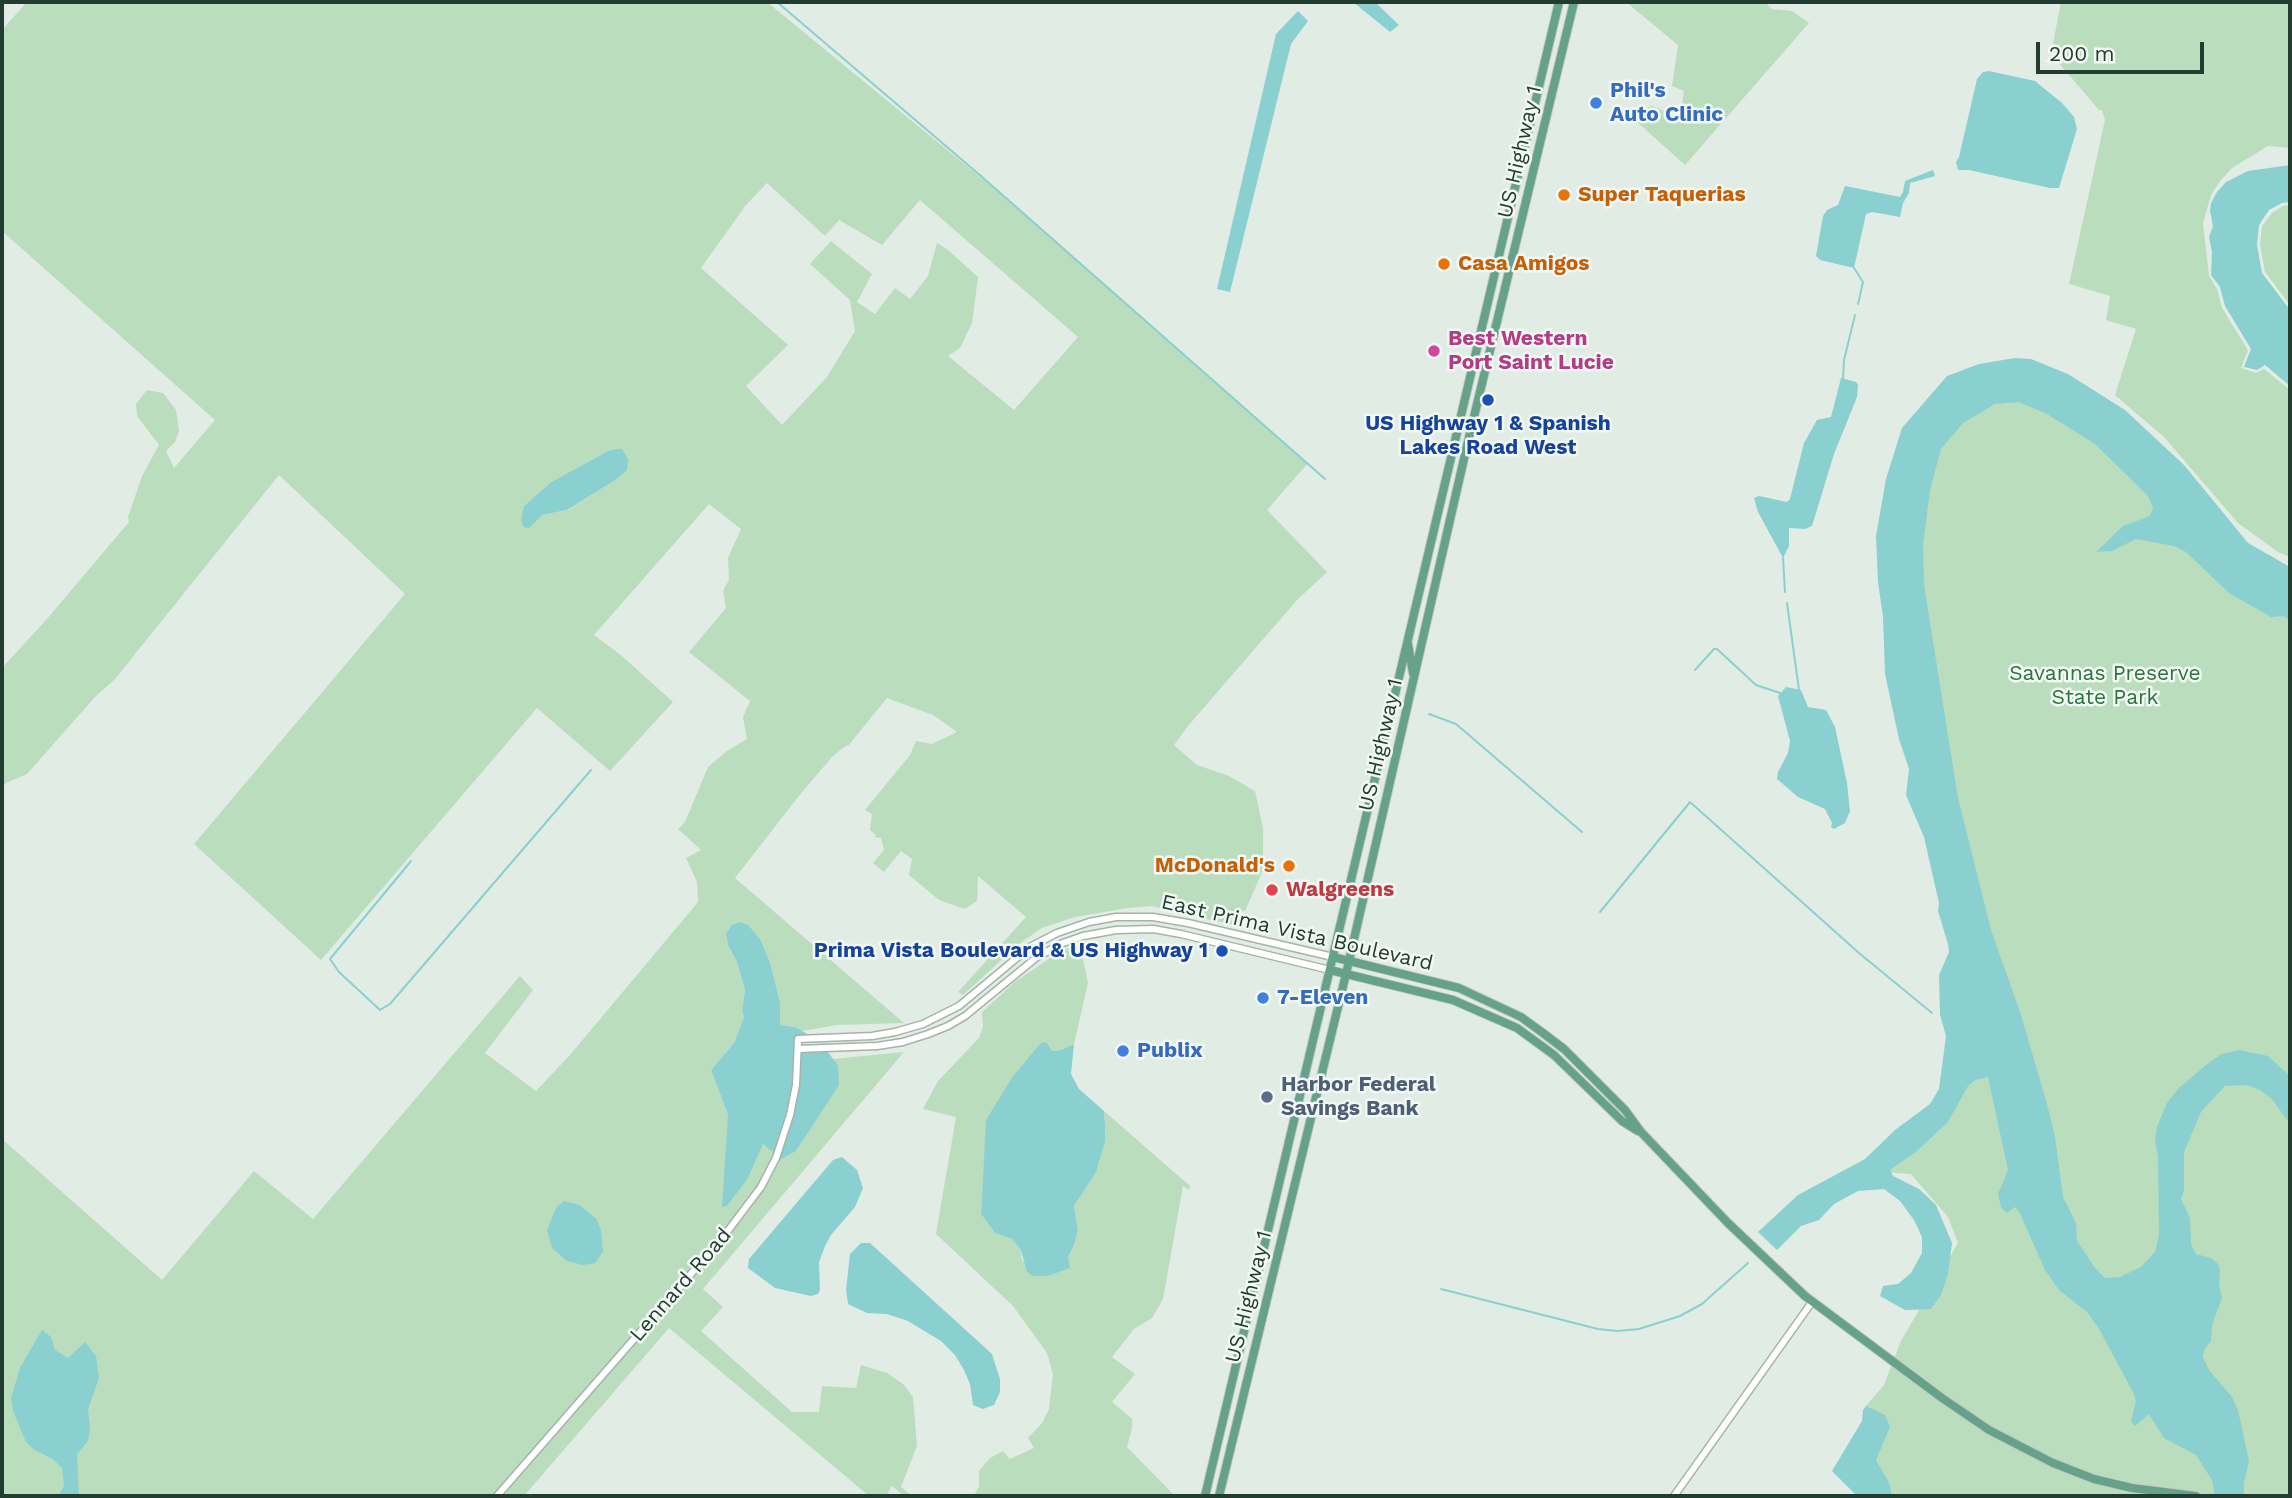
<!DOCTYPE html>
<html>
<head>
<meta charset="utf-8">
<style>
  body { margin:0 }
  #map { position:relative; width:2292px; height:1498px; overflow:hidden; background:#e1ece5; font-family:"Work Sans",sans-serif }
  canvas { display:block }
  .frame { position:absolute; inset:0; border:4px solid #223c31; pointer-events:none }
  .scale { position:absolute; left:2036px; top:42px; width:168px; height:32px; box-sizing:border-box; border:4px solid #223c31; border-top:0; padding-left:9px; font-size:21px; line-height:24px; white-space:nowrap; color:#223c31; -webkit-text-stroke:5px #f2f8f4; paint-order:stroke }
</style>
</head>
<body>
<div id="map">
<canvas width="2292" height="1498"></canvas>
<div class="frame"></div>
<div class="scale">200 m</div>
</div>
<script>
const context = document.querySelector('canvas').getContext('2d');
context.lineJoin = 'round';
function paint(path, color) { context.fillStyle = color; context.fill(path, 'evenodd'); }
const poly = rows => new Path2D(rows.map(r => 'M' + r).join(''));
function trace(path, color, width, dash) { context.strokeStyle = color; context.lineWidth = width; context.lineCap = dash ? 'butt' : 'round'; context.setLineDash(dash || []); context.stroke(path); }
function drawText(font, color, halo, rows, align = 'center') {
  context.font = font + ' "Work Sans",sans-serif'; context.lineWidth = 5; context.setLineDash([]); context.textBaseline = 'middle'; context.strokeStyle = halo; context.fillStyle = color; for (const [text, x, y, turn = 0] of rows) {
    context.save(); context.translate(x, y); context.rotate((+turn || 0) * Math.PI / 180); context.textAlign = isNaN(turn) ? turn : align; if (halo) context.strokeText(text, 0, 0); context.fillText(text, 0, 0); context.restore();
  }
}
const green = poly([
  [27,2,767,2,1007,199,1308,463,1267,510,1327,572,1297,600,1188,726,1174,745,1197,765,1229,776,1255,791,1263,828,1263,870,1245,911,1235,912,1231,919,1233,925,1151,906,1128,908,1075,917,1042,928,1019,944,963,995,958,992,1026,917,978,876,977,901,965,909,939,900,909,875,912,859,901,851,884,872,873,863,884,850,881,838,874,837,876,835,870,830,872,814,865,810,910,755,916,741,932,744,957,732,933,715,887,698,848,746,847,745,833,756,802,792,735,878,904,1023,837,1025,802,1031,795,1027,779,1025,780,1003,726,934,728,945,737,962,745,990,742,1011,744,1017,734,1043,711,1070,728,1115,727,1206,747,1180,763,1143,774,1153,773,1157,758,1186,722,1235,493,1496,2,1496,2,1139,162,1280,254,1171,313,1219,520,976,533,990,485,1053,536,1091,570,1055,698,902,697,882,686,858,701,850,678,829,685,822,708,767,727,751,747,739,743,717,750,701,689,652,726,608,723,591,729,580,728,558,741,529,709,504,594,635,622,656,673,702,610,771,537,708,321,960,194,844,405,594,279,475,115,679,95,697,27,774,2,785,2,668,46,620,129,522,128,517,142,476,159,445,137,416,136,404,147,390,163,393,176,410,179,431,175,442,166,451,174,468,215,420,2,231,2,30],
  [767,183,825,236,839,220,882,245,920,200,1078,337,1014,410,948,356,960,348,972,323,978,277,948,250,937,243,928,276,910,299,895,288,875,314,857,302,872,274,831,241,810,264,850,300,855,331,827,377,782,425,746,386,788,345,701,268,746,205],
  [610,450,614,481,568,510,541,515,524,506,551,482],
  [580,1205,596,1218,547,1230,552,1219],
  [1626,2,1765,2,1772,9,1792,11,1809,23,1685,165,1636,121,1638,112,1652,106,1675,116,1682,105,1684,91,1672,86,1678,45],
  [2061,2,2290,2,2290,148,2268,146,2232,168,2220,181,2211,195,2203,223,2209,276,2217,289,2222,308,2248,350,2241,368,2256,373,2264,369,2290,390,2290,557,2278,552,2238,523,2164,437,2115,395,2136,329,2106,320,2110,296,2069,284,2105,120,2102,110,2099,110,2051,54],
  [2290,205,2290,305,2265,272,2260,245,2262,226,2272,213,2283,206],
  [2031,388,2290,598,2290,1496,1888,1496,1872,1464,1866,1406,1884,1385,1901,1341,1958,1243,1948,1217,1911,1174,1881,1172,1958,1083,1988,1068,1893,533,1950,410],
  [1080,944,1088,983,1074,1044,1060,1050,1052,1051,985,1143,981,1214,995,1233,1012,1239,1021,1250,1022,1260,1048,1276,1069,1268,1068,1257,1074,1245,1078,1230,1074,1206,1087,1185,1105,1124,1104,1111,1190,1186,1189,1190,1183,1186,1163,1299,1152,1318,1134,1329,1112,1357,1135,1374,1112,1402,1132,1419,1132,1428,1127,1447,1175,1496,974,1496,979,1486,979,1471,990,1458,1003,1451,1010,1459,1034,1448,1028,1438,1042,1423,1049,1409,1053,1374,1047,1353,1013,1306,936,1234,956,1117,923,1109,938,1081,979,1038,983,1027,982,1012,1016,981,1062,950],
  [904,1052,703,1289,723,1307,701,1331,792,1412,819,1412,822,1386,856,1388,861,1365,887,1373,904,1385,913,1397,917,1446,901,1487,912,1496,904,1496,892,1486,886,1496,869,1496,669,1328,524,1496,507,1496,506,1490,745,1216,763,1189,779,1158,796,1151,815,1121,838,1065,833,1059]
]);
const water = poly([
  [1353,2,1375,2,1399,25,1390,32],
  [1298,11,1308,21,1291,44,1230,292,1217,289,1276,34],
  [1989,71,2035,81,2062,103,2074,117,2077,129,2059,188,2050,188,1969,170,1958,170,1956,162,1959,157,1977,79,1983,72],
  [2290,165,2290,202,2282,203,2269,210,2259,225,2257,245,2262,273,2290,310,2290,386,2265,365,2257,370,2244,367,2251,349,2225,306,2220,287,2211,275,2212,252,2209,237,2213,226,2210,211,2211,203,2217,192,2226,182,2248,171],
  [1933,170,1935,176,1910,183,1909,193,1903,203,1900,217,1872,212,1866,214,1854,268,1820,260,1816,256,1823,216,1827,210,1838,205,1845,186,1900,197,1903,192,1905,181],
  [2015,358,2031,359,2068,374,2125,410,2184,465,2248,543,2290,567,2290,620,2283,616,2271,617,2229,593,2186,552,2174,546,2136,539,2112,551,2096,552,2123,526,2150,516,2153,508,2148,496,2095,444,2047,414,2019,402,1995,404,1963,423,1941,449,1930,490,1923,545,1924,585,1958,798,1991,930,2021,1015,2047,1104,2055,1137,2063,1197,2076,1223,2077,1241,2095,1268,2105,1278,2120,1277,2141,1267,2155,1252,2159,1235,2158,1156,2155,1141,2157,1127,2167,1103,2179,1088,2211,1061,2222,1054,2239,1050,2268,1056,2290,1076,2290,1124,2272,1099,2260,1090,2247,1085,2225,1086,2201,1112,2184,1152,2184,1191,2181,1199,2190,1218,2191,1244,2196,1254,2211,1258,2218,1264,2220,1270,2219,1286,2222,1298,2212,1325,2211,1341,2204,1350,2203,1357,2209,1370,2232,1397,2238,1410,2249,1461,2244,1483,2244,1496,2215,1496,2212,1480,2196,1455,2164,1438,2149,1414,2135,1426,2131,1422,2136,1401,2133,1392,2098,1327,2087,1312,2059,1290,2045,1270,2019,1211,2015,1207,2007,1213,2001,1207,1998,1194,2008,1170,1988,1077,1975,1080,1968,1086,1948,1122,1917,1151,1890,1170,1893,1176,1919,1189,1936,1205,1952,1243,1948,1274,1941,1295,1931,1309,1905,1310,1880,1296,1883,1286,1898,1284,1911,1273,1922,1253,1922,1237,1914,1220,1900,1201,1884,1189,1858,1191,1834,1204,1819,1220,1801,1226,1777,1250,1758,1232,1798,1195,1865,1159,1895,1130,1930,1104,1939,1089,1946,1036,1940,1015,1939,975,1949,952,1948,944,1938,911,1939,903,1924,837,1906,795,1909,769,1899,739,1885,674,1883,617,1878,582,1876,536,1886,479,1902,428,1947,376,1979,364],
  [1841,378,1856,382,1858,385,1857,397,1834,454,1812,526,1805,529,1789,528,1789,546,1783,558,1758,512,1754,498,1759,496,1787,502,1790,499,1804,443,1817,420,1831,417],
  [622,449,628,459,627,470,614,481,567,510,542,515,529,528,524,527,521,520,524,506,551,482,610,450],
  [1786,687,1801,690,1808,707,1826,710,1835,727,1847,783,1850,811,1845,823,1834,829,1831,827,1832,823,1825,809,1798,797,1777,779,1778,772,1788,753,1790,741,1778,696],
  [740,922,748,925,760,939,770,963,780,1003,780,1025,795,1027,811,1036,795,1036,793,1085,787,1115,774,1153,763,1144,747,1180,727,1206,722,1207,728,1115,711,1070,734,1043,744,1017,742,1011,745,990,737,962,728,945,726,934,732,925],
  [1046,1042,1052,1051,1061,1050,1074,1044,1071,1074,1079,1089,1104,1111,1105,1124,1105,1141,1096,1172,1074,1206,1078,1230,1074,1245,1068,1257,1070,1268,1048,1276,1033,1276,1027,1272,1021,1250,1012,1239,995,1233,981,1214,986,1120,1013,1076,1041,1043],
  [827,1051,838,1065,839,1085,796,1151,781,1159,779,1158,799,1084,801,1052],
  [842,1157,857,1170,863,1188,855,1207,831,1235,825,1246,819,1262,820,1290,818,1294,811,1296,775,1288,748,1268,749,1259,833,1160],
  [564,1201,580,1205,596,1218,601,1230,603,1252,595,1263,583,1265,567,1261,552,1248,547,1230,556,1208],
  [861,1243,870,1243,881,1253,992,1354,1000,1379,1000,1392,994,1405,983,1409,973,1405,970,1384,964,1370,955,1355,941,1341,908,1321,887,1314,867,1313,848,1304,846,1290,850,1254],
  [42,1330,51,1337,55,1350,68,1358,85,1342,96,1356,99,1378,88,1409,90,1427,88,1441,77,1454,79,1496,58,1496,64,1486,62,1468,53,1459,34,1450,26,1442,13,1411,11,1398,20,1368],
  [1866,1406,1885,1415,1890,1427,1876,1460,1889,1483,1892,1496,1857,1496,1832,1471,1862,1421,1863,1410]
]);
const stream = poly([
  [777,2,981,176,1325,479],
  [1854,268,1863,282,1858,304],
  [1843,379,1844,360,1855,315],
  [1783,558,1785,592],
  [1787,603,1799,690],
  [1695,670,1714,649,1717,649,1756,685,1780,693],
  [1429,714,1456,724,1582,832],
  [411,861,330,959,339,972,380,1010,390,1004,591,770],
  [1600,912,1690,802,1859,953,1932,1013],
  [1441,1289,1598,1329,1618,1331,1639,1329,1680,1316,1702,1304,1748,1263]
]);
const minor = poly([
  [798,1049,877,1046,903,1042,928,1034,948,1026,965,1016,1037,957,1063,943,1083,936,1116,930,1153,929,1181,934,1330,970],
  [497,1496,724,1236,761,1187,776,1158,790,1115,796,1085,798,1039,872,1036,895,1032,923,1024,959,1006,1030,947,1057,933,1089,922,1116,917,1153,917,1188,923,1333,957],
  [1674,1496,1812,1302]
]);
const major = poly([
  [1408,644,1413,673],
  [1333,957,1459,988,1521,1017,1543,1033,1564,1049,1625,1110,1641,1132,1728,1223,1805,1296,1942,1398,1989,1430,2053,1463,2094,1479,2132,1488,2196,1496],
  [1330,970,1453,1000,1517,1028,1554,1055,1622,1121,1638,1131],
  [1205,1496,1559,2],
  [1219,1496,1346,974,1466,450,1574,2]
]);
const markers = [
  [1596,103,7,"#3f7fe0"],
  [1564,195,7,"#e8710a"],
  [1444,264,7,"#e8710a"],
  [1434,351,7,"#d1479c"],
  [1488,400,7,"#1a4fb4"],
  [1289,866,7,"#e8710a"],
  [1272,890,7,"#e0444e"],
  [1222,951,7,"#1a4fb4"],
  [1263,998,7,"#3f7fe0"],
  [1123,1051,7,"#3f7fe0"],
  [1267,1097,7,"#5c6f8a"]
];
const shopNames = [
  ["Phil's",1610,91],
  ["Auto Clinic",1610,115],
  ["7-Eleven",1277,998],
  ["Publix",1137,1051]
];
const streetNames = [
  ["US Highway 1",1520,152,-77],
  ["US Highway 1",1381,745,-77],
  ["East Prima Vista Boulevard",1297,933,13],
  ["Lennard Road",681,1285,-49],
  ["US Highway 1",1249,1297,-76]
];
const foodNames = [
  ["Super Taquerias",1578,195],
  ["Casa Amigos",1458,264],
  ["McDonald's",1275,866,"right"]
];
const hotelNames = [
  ["Best Western",1448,339],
  ["Port Saint Lucie",1448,363]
];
const transitNames = [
  ["US Highway 1 & Spanish",1488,424],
  ["Lakes Road West",1488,448],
  ["Prima Vista Boulevard & US Highway 1",1208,951,"right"]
];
const parkNames = [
  ["Savannas Preserve",2105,674],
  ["State Park",2105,698]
];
const healthNames = [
  ["Walgreens",1286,890]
];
const serviceNames = [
  ["Harbor Federal",1281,1085],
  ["Savings Bank",1281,1109]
];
paint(green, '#baddbe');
paint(water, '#8ad0d0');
trace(stream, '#8ad0d0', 2);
trace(minor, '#a4b4ab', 9);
trace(major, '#c1c8c5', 10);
trace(minor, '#fff', 6);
trace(major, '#66a189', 8);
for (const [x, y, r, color] of markers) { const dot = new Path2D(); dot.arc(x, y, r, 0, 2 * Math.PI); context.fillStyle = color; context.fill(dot); trace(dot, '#f2f8f4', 2.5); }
drawText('bold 21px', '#366cbe', '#f2f8f4', shopNames, 'left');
drawText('21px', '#223c31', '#f2f8f4', streetNames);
drawText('bold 21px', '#c56008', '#f2f8f4', foodNames, 'left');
drawText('bold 21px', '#b23c85', '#f2f8f4', hotelNames, 'left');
drawText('bold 21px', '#164399', '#f2f8f4', transitNames);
drawText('21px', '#2c733d', '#f2f8f4', parkNames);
drawText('bold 21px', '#be3a42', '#f2f8f4', healthNames, 'left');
drawText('bold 21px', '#4e5e75', '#f2f8f4', serviceNames, 'left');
</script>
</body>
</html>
